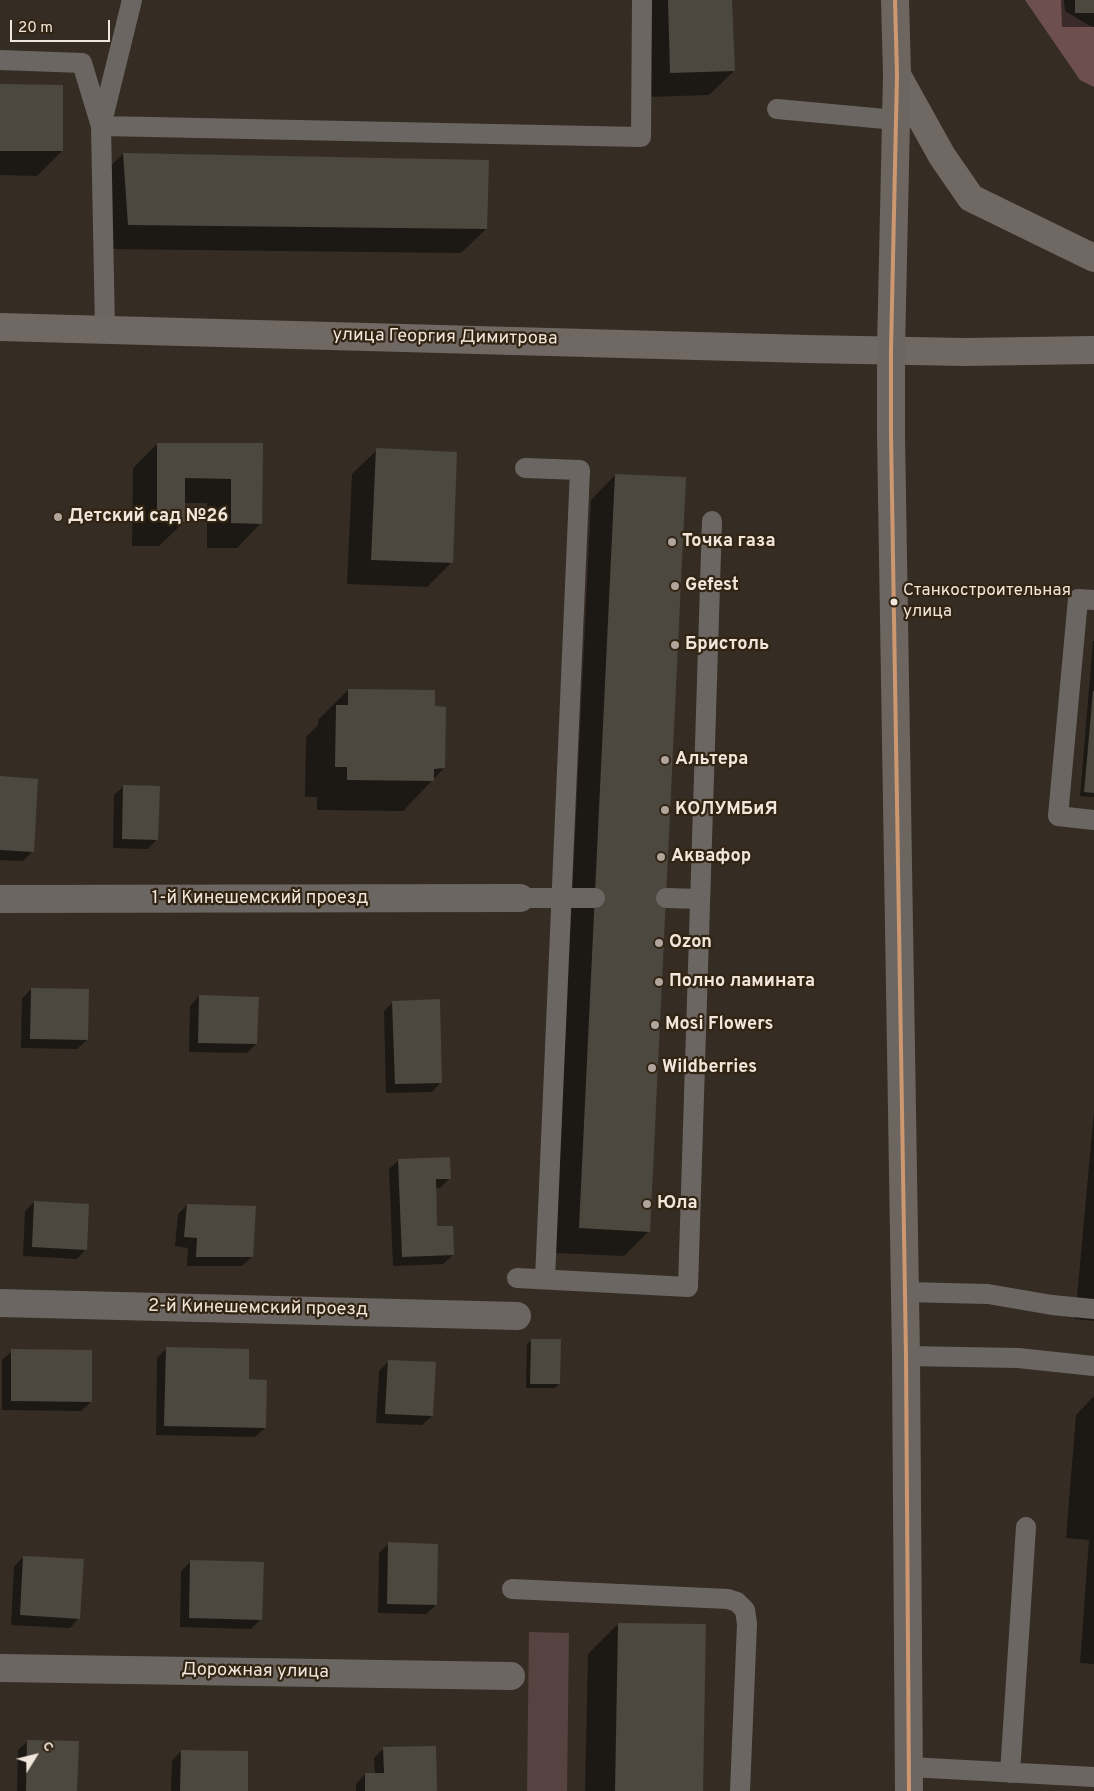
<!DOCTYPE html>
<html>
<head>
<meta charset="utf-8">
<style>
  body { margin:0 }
  #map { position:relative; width:1094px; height:1791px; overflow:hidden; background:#352d24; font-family:Overpass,sans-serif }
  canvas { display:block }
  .north { position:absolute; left:10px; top:1731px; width:50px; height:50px; -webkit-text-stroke:4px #322413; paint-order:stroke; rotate:54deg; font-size:14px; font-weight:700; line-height:20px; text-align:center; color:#f0e6dc }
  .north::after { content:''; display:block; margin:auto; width:18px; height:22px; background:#f0e6dc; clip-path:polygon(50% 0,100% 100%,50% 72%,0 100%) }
  .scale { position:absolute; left:10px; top:20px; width:100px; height:22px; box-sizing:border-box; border:2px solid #f0e6dc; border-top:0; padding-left:6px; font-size:15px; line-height:18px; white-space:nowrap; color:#f0e6dc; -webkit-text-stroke:4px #322413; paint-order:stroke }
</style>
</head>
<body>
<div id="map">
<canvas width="1094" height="1791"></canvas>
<div class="north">С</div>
<div class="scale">20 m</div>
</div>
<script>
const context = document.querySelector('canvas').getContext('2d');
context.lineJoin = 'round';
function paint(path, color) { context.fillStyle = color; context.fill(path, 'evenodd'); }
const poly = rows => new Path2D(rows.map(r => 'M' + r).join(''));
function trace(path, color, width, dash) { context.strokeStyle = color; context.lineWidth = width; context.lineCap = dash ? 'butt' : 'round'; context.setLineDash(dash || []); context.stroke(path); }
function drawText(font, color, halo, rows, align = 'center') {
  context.font = font + ' Overpass,sans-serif'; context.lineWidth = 4.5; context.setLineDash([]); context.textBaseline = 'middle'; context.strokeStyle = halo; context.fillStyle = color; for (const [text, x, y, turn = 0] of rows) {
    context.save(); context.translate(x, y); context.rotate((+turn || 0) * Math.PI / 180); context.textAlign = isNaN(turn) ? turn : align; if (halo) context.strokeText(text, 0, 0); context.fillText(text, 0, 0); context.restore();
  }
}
const green = poly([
  [529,1632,569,1633,567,1791,527,1791]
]);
const forest = poly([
  [1025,0,1064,0,1065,11,1090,26,1094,27,1094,87,1080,80]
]);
const shadow = poly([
  [643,0,731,0,734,71,709,95,646,97],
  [1061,0,1094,0,1094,27,1062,27],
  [0,85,62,151,37,176,0,175],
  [123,154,486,229,461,253,104,249,98,178],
  [157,444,262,445,261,523,237,548,207,548,207,503,184,503,184,522,159,546,132,546,133,468],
  [377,450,451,563,427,587,347,584,352,474],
  [615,475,649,1231,624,1256,555,1253,591,500],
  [1093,641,1094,641,1094,797,1080,796],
  [348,690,434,707,444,768,403,811,317,810,317,797,305,797,306,737,318,725,318,720],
  [0,778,33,851,23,861,0,860],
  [124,786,157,839,148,849,113,848,114,795],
  [31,989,87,1040,77,1049,21,1048,22,999],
  [199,996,256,1044,247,1053,189,1052,190,1006],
  [393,1002,441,1082,432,1092,386,1093,384,1011],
  [1094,1111,1094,1321,1075,1319],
  [399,1160,450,1178,440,1188,435,1188,436,1227,453,1255,443,1264,393,1266,389,1169],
  [34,1202,86,1249,77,1259,23,1256,25,1211],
  [187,1205,252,1257,242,1266,187,1266,188,1248,175,1246,178,1214],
  [532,1340,559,1384,555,1388,526,1388,527,1344],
  [167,1348,247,1381,265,1428,255,1437,156,1435,157,1358],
  [12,1351,91,1402,81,1411,2,1410,2,1360],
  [389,1361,432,1416,422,1425,376,1423,379,1371],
  [1094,1396,1094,1664,1080,1663,1089,1540,1066,1538,1076,1415],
  [389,1543,436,1605,426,1614,378,1613,379,1553],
  [23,1557,79,1618,70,1628,11,1625,14,1567],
  [190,1562,261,1619,251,1629,180,1627,181,1571],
  [618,1624,702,1791,585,1791,588,1654],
  [28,1741,76,1791,17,1791,18,1750],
  [384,1748,436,1791,356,1791,356,1784,365,1774,375,1774,374,1758],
  [181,1751,246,1791,171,1791,172,1761]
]);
const building = poly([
  [668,0,732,0,735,71,670,73],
  [1075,0,1094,0,1094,13,1075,13],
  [0,84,63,85,63,151,0,151],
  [123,153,489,160,487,229,128,225],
  [157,443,263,443,262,524,231,523,231,479,185,478,185,522,157,522],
  [376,448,457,452,453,563,371,560],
  [615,474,686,477,650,1232,579,1228],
  [348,689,435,690,435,706,446,707,445,768,434,769,434,781,347,780,347,767,335,767,336,705,348,705],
  [1093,691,1094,691,1094,793,1084,792],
  [0,776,38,779,34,852,0,850],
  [123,785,160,786,158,840,122,839],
  [31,988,89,989,88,1040,30,1039],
  [199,995,259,997,257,1044,198,1043],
  [440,999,442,1083,395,1084,392,1001],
  [450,1157,451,1179,436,1179,437,1226,453,1226,454,1255,402,1257,398,1159],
  [34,1201,89,1204,87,1250,32,1247],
  [187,1204,256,1206,253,1257,196,1257,197,1238,184,1237],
  [531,1339,561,1339,560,1384,530,1384],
  [166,1347,249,1349,249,1379,267,1380,266,1428,164,1426],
  [11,1349,92,1350,92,1402,11,1401],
  [388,1360,436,1362,433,1416,385,1414],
  [388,1542,438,1544,437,1605,387,1604],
  [23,1556,84,1559,80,1619,20,1615],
  [190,1560,264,1562,262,1620,189,1618],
  [618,1623,706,1624,703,1791,615,1791],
  [27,1740,79,1741,77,1791,26,1791],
  [436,1746,437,1791,365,1791,365,1773,384,1773,383,1747],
  [181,1750,248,1751,248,1791,180,1791]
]);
const lane = poly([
  [0,60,82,63,101,126,641,137,642,0],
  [777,109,896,120],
  [105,330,101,126,132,0],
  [525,468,580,470,545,1279],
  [1094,600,1078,599,1058,816,1094,820],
  [520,898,595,898],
  [666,898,700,899],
  [517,1278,688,1287,712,521],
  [905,1292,988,1294,1052,1305,1094,1309],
  [906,1356,1018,1358,1094,1366],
  [512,1589,728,1599,737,1602,745,1610,747,1624,740,1791],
  [910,1767,1094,1777],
  [1010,1773,1026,1527]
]);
const street = poly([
  [0,899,520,898],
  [0,1303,517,1316],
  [0,1668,511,1676]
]);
const secondary = poly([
  [897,75,942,156,971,198,1094,258],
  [0,327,807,349,965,352,1094,350]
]);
const primary = poly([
  [895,0,897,75,891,350,891,434,906,1356,909,1791]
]);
const bus1 = poly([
  [895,0,897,75,891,350,891,434,906,1356,909,1791]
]);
const markers = [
  [58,517,5,"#afa59c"],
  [672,542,5,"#afa59c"],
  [675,586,5,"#afa59c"],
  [894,602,4.5,"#f0e6dc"],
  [675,645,5,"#afa59c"],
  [665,760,5,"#afa59c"],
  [665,810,5,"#afa59c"],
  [661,857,5,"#afa59c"],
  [659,943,5,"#afa59c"],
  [659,982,5,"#afa59c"],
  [655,1025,5,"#afa59c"],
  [652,1068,5,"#afa59c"],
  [647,1204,5,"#afa59c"]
];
const busNames = [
  ["Станкостроительная",903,592],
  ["улица",903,613]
];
const streetNames = [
  ["улица Георгия Димитрова",445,338,1],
  ["1-й Кинешемский проезд",260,899],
  ["2-й Кинешемский проезд",258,1309,1],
  ["Дорожная улица",255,1672,1]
];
const poiNames = [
  ["Детский сад №26",68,517],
  ["Точка газа",682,542],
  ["Gefest",685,586],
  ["Бристоль",685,645],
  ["Альтера",675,760],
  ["КОЛУМБиЯ",675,810],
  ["Аквафор",671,857],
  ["Ozon",669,943],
  ["Полно ламината",669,982],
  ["Mosi Flowers",665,1025],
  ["Wildberries",662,1068],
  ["Юла",657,1204]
];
paint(green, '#554241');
paint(forest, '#6e4f4f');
paint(shadow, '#0007');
paint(building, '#4c483f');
trace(lane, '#6c6662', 20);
trace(street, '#6c6662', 28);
trace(secondary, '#706863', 28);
trace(primary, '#6d6660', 28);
trace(bus1, '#cd976f', 4);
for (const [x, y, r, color] of markers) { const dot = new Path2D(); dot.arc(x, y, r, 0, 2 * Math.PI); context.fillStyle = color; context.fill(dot); trace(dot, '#322413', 2); }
drawText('17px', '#f0e6dc', '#322413', busNames, 'left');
drawText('18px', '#f0e6dc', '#322413', streetNames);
drawText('bold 18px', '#f0e6dc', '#322413', poiNames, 'left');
</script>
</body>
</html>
